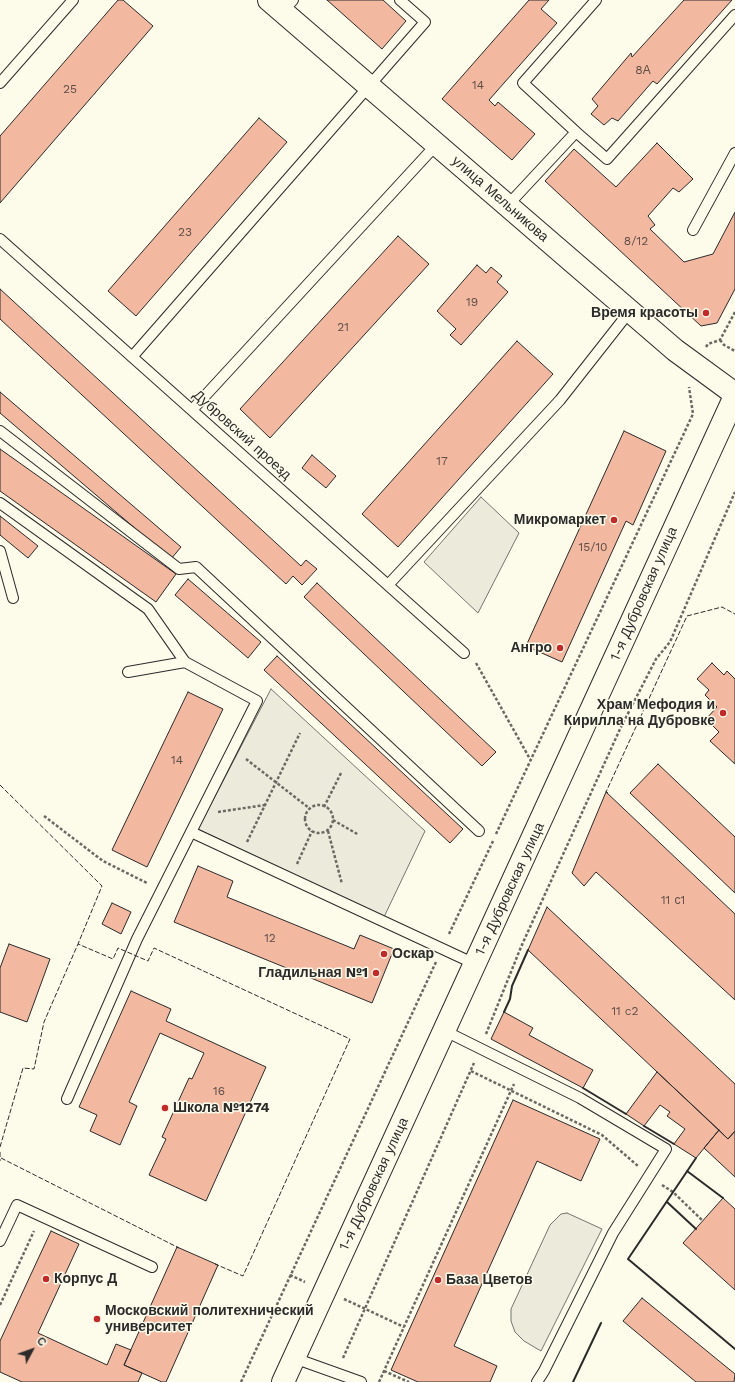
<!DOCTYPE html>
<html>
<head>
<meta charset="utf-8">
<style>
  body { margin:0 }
  #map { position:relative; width:735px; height:1382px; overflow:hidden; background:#fdfbea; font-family:"Work Sans",sans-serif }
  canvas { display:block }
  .north { position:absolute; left:12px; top:1330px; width:40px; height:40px; -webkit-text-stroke:3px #fdfbea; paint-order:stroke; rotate:49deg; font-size:11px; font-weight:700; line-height:16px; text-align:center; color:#2b2b2b }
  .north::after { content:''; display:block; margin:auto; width:14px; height:18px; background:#2b2b2b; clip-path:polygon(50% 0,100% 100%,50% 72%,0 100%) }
</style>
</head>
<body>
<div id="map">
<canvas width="735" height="1382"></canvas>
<div class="north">С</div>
</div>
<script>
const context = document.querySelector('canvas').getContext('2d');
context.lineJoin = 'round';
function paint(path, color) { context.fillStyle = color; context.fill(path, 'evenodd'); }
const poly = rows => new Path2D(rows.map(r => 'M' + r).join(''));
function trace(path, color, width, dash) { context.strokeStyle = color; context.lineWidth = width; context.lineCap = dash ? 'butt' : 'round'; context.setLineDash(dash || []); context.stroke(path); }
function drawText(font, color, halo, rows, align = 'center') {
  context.font = font + ' "Work Sans",sans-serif'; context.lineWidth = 3; context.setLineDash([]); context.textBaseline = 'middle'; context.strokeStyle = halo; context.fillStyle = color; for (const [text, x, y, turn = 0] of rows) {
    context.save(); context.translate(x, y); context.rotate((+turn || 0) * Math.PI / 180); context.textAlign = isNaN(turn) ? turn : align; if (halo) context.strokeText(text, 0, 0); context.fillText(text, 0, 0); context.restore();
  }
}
const green = poly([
  [481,497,519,533,478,613,424,562,481,497],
  [271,689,425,831,384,917,198,829,271,689],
  [567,1213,602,1229,541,1351,524,1341,515,1332,511,1321,511,1309,550,1225,561,1214,567,1213]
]);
const building = poly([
  [118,0,123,0,153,26,0,203,0,136,118,0],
  [327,0,383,0,406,21,382,49,327,0],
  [529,0,549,0,541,9,557,23,489,100,495,106,498,102,535,134,512,160,442,99,529,0],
  [684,0,732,0,657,84,653,81,618,121,612,118,604,125,591,114,598,106,592,99,631,53,632,57,684,0],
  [259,118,287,142,136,316,108,291,259,118],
  [657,143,693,179,679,192,673,188,648,216,655,225,650,229,684,262,713,254,735,212,735,289,717,323,701,326,545,181,574,149,616,187,657,143],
  [398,236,429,264,270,438,240,409,398,236],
  [477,265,486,273,491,267,502,276,497,282,508,292,461,345,450,335,456,329,437,311,477,265],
  [0,289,301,566,306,560,317,569,302,585,293,576,286,584,0,319,0,289],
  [517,341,553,374,398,547,362,514,517,341],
  [0,392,181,547,171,559,0,413,0,392],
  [624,431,666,451,633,525,626,521,562,662,526,646,624,431],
  [0,449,176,574,156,602,0,491,0,449],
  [312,455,336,476,326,488,302,468,312,455],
  [0,516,38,546,28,558,0,535,0,516],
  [188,579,261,642,248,658,175,595,188,579],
  [317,583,496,752,482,766,304,597,317,583],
  [277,656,463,829,450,843,264,670,277,656],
  [712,663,724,675,727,671,735,679,735,764,710,741,719,732,706,719,717,707,705,695,709,690,697,679,712,663],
  [188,692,223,709,147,867,112,850,188,692],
  [658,764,735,837,735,893,630,793,658,764],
  [606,792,735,914,735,1000,596,872,584,886,572,873,606,792],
  [198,866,233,881,227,897,354,949,360,935,394,949,372,1003,174,922,198,866],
  [112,903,131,912,121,934,102,924,112,903],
  [547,907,735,1084,735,1131,728,1139,528,950,547,907],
  [9,944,50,959,27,1022,0,1012,0,968,9,944],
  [131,991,171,1009,166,1021,266,1067,206,1201,149,1175,166,1139,162,1137,189,1078,192,1079,204,1053,160,1033,129,1102,137,1106,120,1145,90,1131,97,1115,79,1107,131,991],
  [504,1012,533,1028,529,1035,593,1070,583,1088,491,1039,504,1012],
  [657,1072,719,1130,696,1158,674,1144,685,1129,667,1116,670,1112,660,1105,644,1126,626,1114,657,1072],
  [513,1100,600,1139,581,1181,537,1161,504,1235,454,1346,497,1366,490,1382,418,1382,391,1370,513,1100],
  [719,1130,728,1139,735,1131,735,1177,704,1148,719,1130],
  [723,1198,735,1209,735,1290,683,1243,723,1198],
  [51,1231,79,1244,38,1333,107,1365,116,1344,131,1350,124,1365,142,1373,138,1382,22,1382,0,1372,0,1341,51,1231],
  [177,1247,218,1265,166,1382,162,1382,124,1365,177,1247],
  [642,1298,735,1374,734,1382,696,1382,623,1321,642,1298]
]);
const path = poly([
  [720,340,724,345,735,351],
  [706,347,708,344,720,340,735,312],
  [476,663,530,759],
  [246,759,309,808],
  '305 819a14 14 0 1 1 28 0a14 14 0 1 1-28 0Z',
  [324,807,341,773],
  [218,812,265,805],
  [44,816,103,861,147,883],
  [333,820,359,835],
  [328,831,342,884],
  [496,834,693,414,689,387],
  [247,842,300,733],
  [297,864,312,831],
  [449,934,493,841],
  [486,1034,521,947,620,729,656,659,670,642,735,492],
  [471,1071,602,1135,638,1166],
  [662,1185,673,1192,703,1221],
  [290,1275,305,1282],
  [344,1299,404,1327],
  [0,1305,34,1231],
  [343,1358,474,1063],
  [384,1371,409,1382],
  [241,1382,436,962],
  [379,1382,514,1084]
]);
const lane = poly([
  [282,12,293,0],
  [0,83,73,0],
  [576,132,523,83,596,0],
  [507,206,576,132,607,159,735,15],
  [693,230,735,153],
  [0,239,464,653],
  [132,357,425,22,400,0],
  [192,410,436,145],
  [0,431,179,569,196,567,479,831],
  [0,503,148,609,185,662],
  [0,551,13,598],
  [388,585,560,400,630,311],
  [191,832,475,964],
  [445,1031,580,1098,666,1149,613,1233,544,1371,537,1382],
  [67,1099,137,939,257,701,185,662,128,672],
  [0,1241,17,1205,152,1267],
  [294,1358,361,1382]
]);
const secondary = poly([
  [269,0,675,350,735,394],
  [283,1382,735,396]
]);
const fence = poly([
  [0,785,102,886,78,944],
  [608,793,606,792,687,616,722,607,735,614],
  [0,1147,23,1068,34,1069,44,1022,78,944,113,959,118,948,148,961,154,948,350,1039,243,1276,215,1264],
  [0,1152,0,1161],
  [1,1158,179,1248]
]);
const wall = poly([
  [504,1012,510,999,512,986,528,950],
  [583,1088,626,1114],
  [644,1126,674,1144],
  [696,1158,628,1259,735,1349],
  [687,1171,723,1198],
  [667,1202,696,1229],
  [573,1382,601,1323]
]);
const markers = [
  [706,313,4,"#c62828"],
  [614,520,4,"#c62828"],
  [560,648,4,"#c62828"],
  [723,713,4,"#c62828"],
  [384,954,4,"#c62828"],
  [376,973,4,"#c62828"],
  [165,1108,4,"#c62828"],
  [46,1279,4,"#c62828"],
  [438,1280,4,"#c62828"],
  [97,1319,4,"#c62828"]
];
const numberNames = [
  ["8А",643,70],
  ["14",478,85],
  ["25",70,89],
  ["23",185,232],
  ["8/12",636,241],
  ["19",472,302],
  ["21",343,327],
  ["17",442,461],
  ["15/10",593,547],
  ["14",177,760],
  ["11 с1",673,900],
  ["12",270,938],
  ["11 c2",625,1011],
  ["16",219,1091]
];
const streetNames = [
  ["улица Мельникова",500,199,41],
  ["Дубровский проезд",242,435,42],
  ["1-я Дубровская улица",644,594,-66],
  ["1-я Дубровская улица",510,889,-65],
  ["1-я Дубровская улица",374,1184,-65]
];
const poiNames = [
  ["Время красоты",698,313],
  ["Микромаркет",606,520],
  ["Ангро",552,648],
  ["Храм Мефодия и",715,705],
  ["Кирилла на Дубровке",715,721],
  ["Оскар",392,954,"left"],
  ["Гладильная №1",368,973],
  ["Школа №1274",173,1108,"left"],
  ["Корпус Д",54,1279,"left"],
  ["База Цветов",446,1280,"left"],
  ["Московский политехнический",105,1311,"left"],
  ["университет",105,1327,"left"]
];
paint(green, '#ecebdb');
trace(green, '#74746e', 1);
paint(building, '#f2b8a0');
trace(building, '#2b2b2b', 1);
trace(lane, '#2b2b2b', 12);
trace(secondary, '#2b2b2b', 24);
trace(path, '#6a6964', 2.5, [3, 2]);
trace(lane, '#fdfbea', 10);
trace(secondary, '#fdfbea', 22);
trace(fence, '#2b2b2b', 1, [5, 2]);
trace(wall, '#2b2b2b', 2);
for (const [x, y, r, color] of markers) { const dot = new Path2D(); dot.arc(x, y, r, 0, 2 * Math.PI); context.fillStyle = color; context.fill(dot); trace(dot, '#fdfbea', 1.5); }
drawText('12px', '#5d4e48', null, numberNames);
drawText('14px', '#2b2b2b', '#fdfbea', streetNames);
drawText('bold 14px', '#2b2b2b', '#fdfbea', poiNames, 'right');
</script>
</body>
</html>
